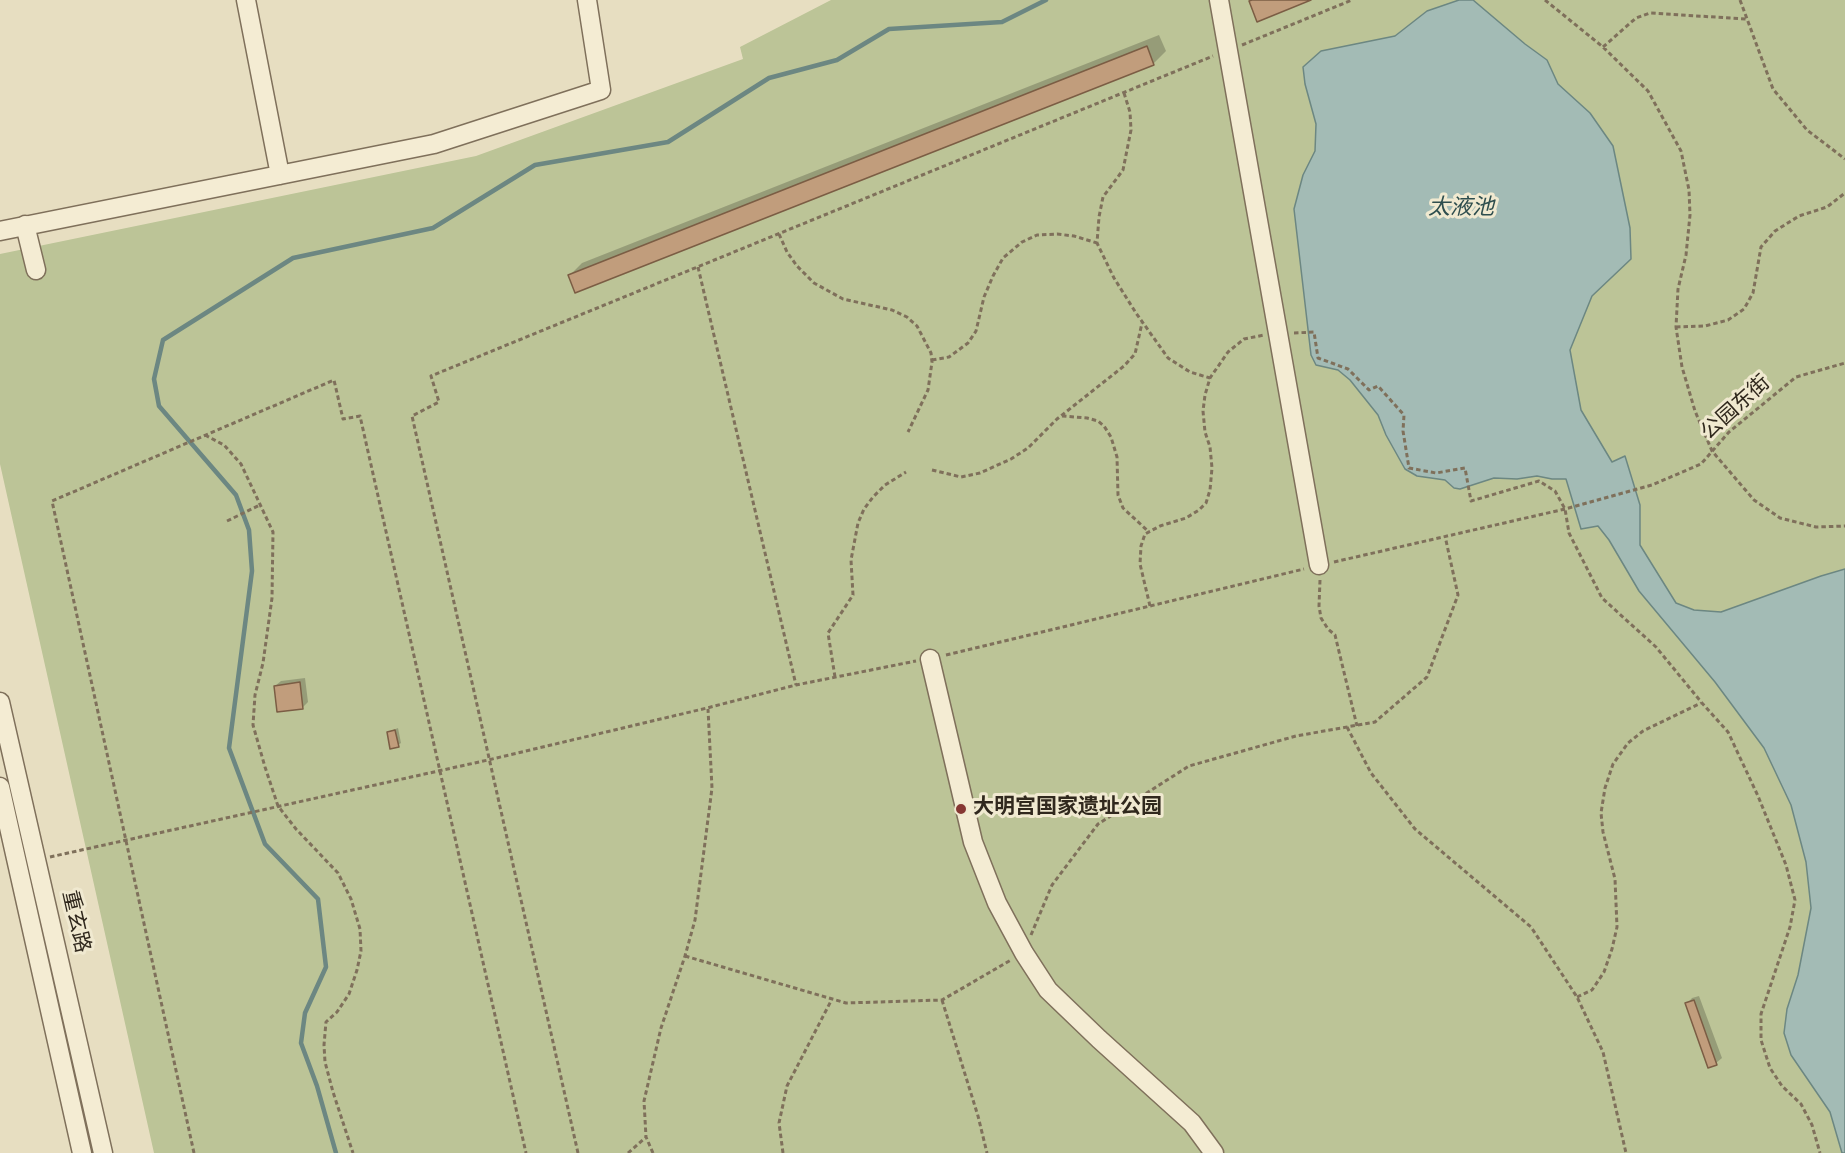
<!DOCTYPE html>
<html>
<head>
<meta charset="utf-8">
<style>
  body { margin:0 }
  canvas { display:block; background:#e7dec1 }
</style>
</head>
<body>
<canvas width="1845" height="1153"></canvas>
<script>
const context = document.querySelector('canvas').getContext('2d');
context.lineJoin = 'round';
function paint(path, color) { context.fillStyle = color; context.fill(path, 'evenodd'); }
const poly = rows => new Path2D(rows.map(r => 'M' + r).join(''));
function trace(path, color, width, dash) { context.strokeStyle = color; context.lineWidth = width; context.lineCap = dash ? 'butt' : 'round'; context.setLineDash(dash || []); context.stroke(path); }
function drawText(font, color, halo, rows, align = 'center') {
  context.font = font + ' Spectral,"Noto Sans SC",serif'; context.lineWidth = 6; context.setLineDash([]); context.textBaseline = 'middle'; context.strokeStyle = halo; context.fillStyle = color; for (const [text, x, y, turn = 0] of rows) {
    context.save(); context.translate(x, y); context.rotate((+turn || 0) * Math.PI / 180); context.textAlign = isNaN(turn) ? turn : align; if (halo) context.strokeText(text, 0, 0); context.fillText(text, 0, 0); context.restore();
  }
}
const green = poly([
  [831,0,1845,0,1845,1153,154,1153,0,464,0,254,476,156,743,59,740,47]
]);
const water = poly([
  [1459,0,1473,0,1525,44,1547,60,1558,84,1590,113,1613,146,1630,228,1631,259,1592,296,1570,350,1581,410,1612,462,1625,456,1640,505,1640,545,1676,603,1694,610,1721,612,1821,576,1845,569,1845,1153,1842,1153,1830,1112,1791,1055,1784,1033,1787,1009,1798,975,1811,908,1806,862,1791,805,1764,748,1715,682,1639,591,1609,540,1598,526,1581,529,1566,479,1552,479,1537,476,1517,479,1494,478,1460,489,1454,488,1445,480,1417,476,1405,469,1386,435,1378,415,1350,380,1338,370,1316,365,1311,355,1294,209,1303,175,1315,151,1316,124,1305,84,1303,67,1321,51,1395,36,1427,11,1459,0]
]);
const shadow = poly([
  [1159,35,1166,51,1154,63,576,291,570,275,582,263],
  [305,678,308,702,303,707,275,686,281,681],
  [398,728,401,743,398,745,388,732],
  [1699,996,1722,1058,1716,1063,1687,1004,1692,998]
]);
const stream = poly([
  [336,1153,317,1086,301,1043,305,1013,326,967,318,899,265,844,229,748,252,571,249,530,236,495,159,406,154,379,163,340,293,258,433,228,535,165,668,142,769,78,837,60,889,29,1002,22,1046,0]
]);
const building = poly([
  [1252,0,1311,0,1257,22,1249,1,1252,0],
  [1147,46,1154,65,575,293,568,275,1147,46],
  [300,682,303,709,277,712,274,686,300,682],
  [395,730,399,747,390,749,387,732,395,730],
  [1694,1000,1717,1065,1708,1068,1685,1003,1694,1000]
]);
const path = poly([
  [1545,0,1603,47,1648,91,1681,151,1689,190,1690,215,1686,255,1678,289,1676,327,1682,367,1695,411,1712,451,1754,500,1780,518,1816,527,1845,526],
  [1740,0,1773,89,1807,130,1845,159],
  [1242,45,1352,0],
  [1603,47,1636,18,1650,13,1746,19],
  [1124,93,1130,112,1131,130,1123,170,1103,197,1099,217,1097,243,1114,278,1136,313,1168,358,1190,372,1210,378],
  [779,234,787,252,797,266,814,283,843,299,892,310,907,317,917,326,931,353,932,362,928,390,908,432],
  [698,267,796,685],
  [1676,327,1705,326,1728,320,1744,309,1753,293,1761,247,1775,231,1799,216,1827,207,1845,193],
  [1294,333,1314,332,1318,358,1348,369,1369,390,1378,386,1404,415,1403,431,1409,468,1436,473,1465,468,1471,501,1539,481,1555,491,1565,509,1569,533,1602,598,1656,647,1702,703,1728,732,1758,796,1786,865,1795,900,1790,927,1761,1014,1761,1040,1770,1068,1782,1086,1801,1104,1812,1125,1820,1153],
  [932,360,949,357,968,343,976,331,984,297,993,276,1003,258,1022,242,1037,235,1057,234,1074,236,1097,243],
  [1062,416,1087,418,1098,421,1104,426,1111,437,1117,457,1118,495,1123,508,1149,532],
  [205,435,224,445,241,464,273,532,272,598,263,663,255,695,253,725,265,767,278,806,296,829,338,873,351,899,360,929,361,951,357,970,349,994,337,1012,326,1022,324,1045,325,1062,333,1092,353,1153],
  [932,470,961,477,980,473,1011,459,1028,448,1057,419,1124,366,1135,354,1142,323],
  [227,521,260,505],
  [1334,562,1565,509,1652,485,1701,464,1729,432,1796,377,1845,363],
  [1320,580,1319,606,1321,618,1328,629,1335,635,1357,726],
  [1150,606,1140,564,1141,546,1145,534,1160,526,1186,518,1199,510,1206,503,1210,490,1212,468,1210,447,1205,432,1203,411,1205,395,1210,378,1228,352,1244,339,1264,335],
  [946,655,1304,569],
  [835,677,828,633,853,595,851,560,858,523,864,509,873,497,885,485,906,472],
  [1347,727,1371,773,1415,829,1531,927,1577,997,1603,1052,1626,1153],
  [50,857,488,760,707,708,796,685,916,661],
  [1031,935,1052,885,1098,824,1189,766,1296,736,1375,722,1427,677,1458,595,1445,536],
  [685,956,846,1003,942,1000,1011,960],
  [1577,997,1592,990,1604,972,1612,949,1617,927,1615,879,1603,832,1601,813,1605,788,1613,764,1628,743,1643,731,1701,703],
  [942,1000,978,1116,987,1153],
  [194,1153,52,501,334,380,343,419,360,416,526,1153],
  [578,1153,412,416,439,402,431,376,1213,56],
  [628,1153,646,1137],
  [653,1153,646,1137,644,1101,661,1028,685,956,695,920,712,788,708,709],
  [783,1153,779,1123,787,1086,832,999]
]);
const minor = poly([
  [246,0,280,175],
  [1219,0,1319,565],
  [25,225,36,270],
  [0,231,434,144,601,90,587,0],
  [930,659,973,842,997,903,1024,953,1048,990,1099,1039,1192,1123,1214,1153],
  [0,702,103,1153],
  [0,787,82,1153]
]);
const markers = [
  [961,809,6,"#863732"]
];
const streetNames = [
  ["公园东街",1737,409,-42],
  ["重玄路",74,922,77]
];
const poiNames = [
  ["大明宫国家遗址公园",973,809]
];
const waterNames = [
  ["太液池",1461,210]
];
paint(green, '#bcc497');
paint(water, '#a3bbb5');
trace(water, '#6c8782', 1.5);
paint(shadow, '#0003');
trace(stream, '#6c8782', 4.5);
paint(building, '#c19d7c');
trace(building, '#7b5d44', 1.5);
trace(minor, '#7f705b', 21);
trace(path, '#7f705b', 3, [4.5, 3]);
trace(minor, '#f4ecd3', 18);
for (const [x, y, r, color] of markers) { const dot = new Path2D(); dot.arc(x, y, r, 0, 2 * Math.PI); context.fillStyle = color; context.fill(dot); trace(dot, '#f0e9d0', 2); }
drawText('21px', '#30281d', '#f0e9d0', streetNames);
drawText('bold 21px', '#30281d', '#f0e9d0', poiNames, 'left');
drawText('italic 22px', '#2e4e4e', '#f0e9d0', waterNames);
</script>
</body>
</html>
